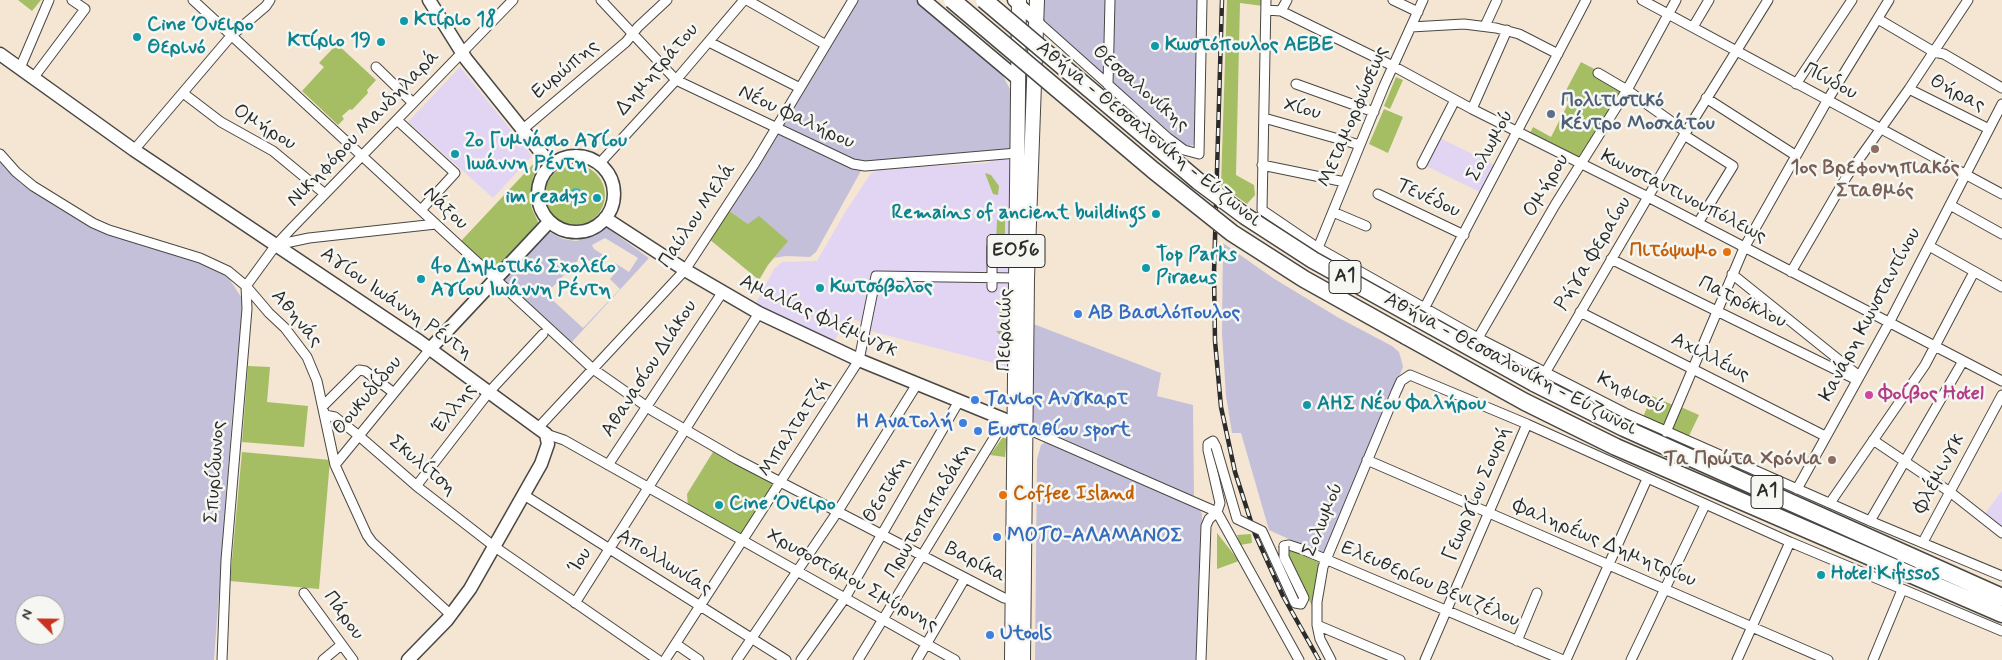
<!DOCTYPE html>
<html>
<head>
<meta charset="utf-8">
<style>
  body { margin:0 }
  #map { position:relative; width:2002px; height:660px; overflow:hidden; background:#f4e6d2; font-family:Mynerve,sans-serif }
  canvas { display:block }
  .north { position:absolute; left:15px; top:595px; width:50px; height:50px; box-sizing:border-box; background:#f6f6f2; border:1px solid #a5a5a2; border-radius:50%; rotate:293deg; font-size:14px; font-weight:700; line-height:20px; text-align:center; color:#2b2b2b }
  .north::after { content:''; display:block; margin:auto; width:18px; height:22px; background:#c8321e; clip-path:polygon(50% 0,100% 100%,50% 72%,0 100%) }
</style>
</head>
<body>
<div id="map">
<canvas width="2002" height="660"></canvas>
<div class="north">N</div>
</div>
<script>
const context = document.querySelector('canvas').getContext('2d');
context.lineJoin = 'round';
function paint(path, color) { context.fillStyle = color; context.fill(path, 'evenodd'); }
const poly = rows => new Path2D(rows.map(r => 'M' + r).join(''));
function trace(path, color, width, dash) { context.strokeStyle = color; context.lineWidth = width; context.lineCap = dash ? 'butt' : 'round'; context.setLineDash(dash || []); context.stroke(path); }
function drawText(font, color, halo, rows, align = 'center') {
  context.font = font + ' Mynerve,sans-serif'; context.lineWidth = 5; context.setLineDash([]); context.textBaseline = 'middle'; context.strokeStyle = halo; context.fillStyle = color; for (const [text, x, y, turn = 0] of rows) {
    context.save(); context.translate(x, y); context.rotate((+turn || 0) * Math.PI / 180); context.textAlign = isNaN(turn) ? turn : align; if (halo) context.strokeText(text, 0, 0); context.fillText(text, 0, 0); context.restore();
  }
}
const built = poly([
  [460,67,532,156,493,198,408,122],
  [1438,137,1495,165,1480,192,1424,165],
  [1011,157,1009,367,871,331,867,354,858,351,864,323,849,318,834,341,755,305,774,269,782,262,817,261,844,214,871,173,881,169,987,163,999,158],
  [2002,491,2002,530,1984,515]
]);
const industrial = poly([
  [857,0,917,0,1000,71,1010,89,1011,98,1011,149,858,162,780,128],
  [1043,0,1198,0,1195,142,1193,145,1188,146,1185,145,1079,55,1050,28,1043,19],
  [777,132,862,169,816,252,810,257,786,256,774,258,787,241,748,224,728,210],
  [0,161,20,183,89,226,195,261,228,277,243,300,232,419,214,660,0,660],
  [25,605,55,605,55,635,25,635],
  [607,228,649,258,571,343,502,281,547,231,563,239,576,241,595,236],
  [605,238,638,258,629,272,615,263,614,265,619,269,610,279,620,289,583,328,546,294,583,255,598,269,606,261,603,258,605,256,594,249,592,245],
  [1223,243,1273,278,1339,318,1392,346,1399,352,1401,359,1403,367,1324,555,1269,530,1241,433,1232,433,1226,396,1222,333],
  [1031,323,1161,373,1157,396,1193,405,1194,497,1031,424],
  [1045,442,1048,442,1198,506,1202,514,1198,660,1035,660,1037,459,1041,445]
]);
const green = poly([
  [18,0,41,0,32,11],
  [1227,0,1263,0,1263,6,1240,3,1236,175,1254,185,1255,195,1247,204,1221,185],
  [337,44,376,80,367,90,368,93,352,110,350,109,342,116,344,119,338,125,302,91,324,67,319,63],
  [1581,62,1598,71,1622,89,1578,158,1529,135,1533,127,1551,137,1569,102,1562,98],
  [1396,77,1403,80,1390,109,1384,106],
  [1384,109,1403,117,1388,153,1369,144],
  [538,159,541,164,533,177,530,198,532,209,539,224,495,273,461,241],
  '545 195a30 30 0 1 1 60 0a30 30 0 1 1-60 0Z',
  [985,173,991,175,999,186,998,195,993,194],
  [728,210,748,224,759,216,788,241,768,265,759,280,709,239],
  [1005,212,1005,249,996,241,997,220],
  [1005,308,1005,310,1004,339,996,331,1002,331,1002,315,997,315],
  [248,366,270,367,267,402,308,406,304,447,242,442],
  [1652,396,1673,405,1664,427,1643,417],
  [1681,407,1699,415,1688,438,1671,430],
  [1003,437,1007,439,1005,457,990,455],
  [242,452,330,460,319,589,230,581],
  [713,452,774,484,740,536,688,507,687,494],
  [1217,533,1239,561,1217,569],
  [1251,534,1252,543,1240,545,1237,535],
  [1287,548,1320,563,1313,608,1286,553]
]);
const water = poly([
  '570 194a6 6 0 1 1 12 0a6 6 0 1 1-12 0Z'
]);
const street = poly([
  [193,0,593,369,653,411,736,459,1004,598,1012,599],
  [601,0,676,80,853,164,865,166,1017,153],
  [747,0,826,45],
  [1266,0,1262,210,1318,248,1478,338,1625,413,1870,521,2002,576],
  [1393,0,1418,12],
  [1642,0,2002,194],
  [1266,10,1281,11,1393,66,1472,109,1648,197,2002,381],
  [1281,11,1287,0],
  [1878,19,1934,52,1944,54,2002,88],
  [1037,21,1168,138,1184,150,1199,154,1202,0],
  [1485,26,1497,0],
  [1411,27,1464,24,1496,28,1519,34,1558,54],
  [1693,27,1709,0],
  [709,42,800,88],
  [376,67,413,103],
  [20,68,49,0],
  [1598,73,1627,90,1686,132],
  [34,77,85,9,72,0],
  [1296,84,1374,112],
  [1796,84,1852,0],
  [1108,85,1110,0],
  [1909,89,1989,129],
  [183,93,221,122,273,151,325,194],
  [1706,98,1795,155],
  [1472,109,1507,30],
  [1264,118,1360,145],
  [397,120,455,173,421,210],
  [522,130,626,42,638,27,667,0],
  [1684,135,1733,166,1698,223],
  [134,150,231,36,266,6,270,0],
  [0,154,16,172,33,186,93,223,109,230,200,258,228,271,246,286,269,313,285,328,307,357,317,381,335,465,367,535,372,542,451,615],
  [599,164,676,80,744,0],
  [1422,164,1455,100],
  [1262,165,1345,182],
  [1378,194,1464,235],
  [1950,205,2002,234],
  [1333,212,1366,226],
  [276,245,309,238,436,224],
  [1929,246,2002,287],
  [992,247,992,287],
  [1318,248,1384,86,1423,0],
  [1611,259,1857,380],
  [1791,272,1847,176,1909,89,1968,0],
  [1732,274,1859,376],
  [246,286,276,245,291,229,513,0],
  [1425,307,1586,0],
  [1580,312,1825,436],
  [1478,338,1555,205,1627,90,1676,0],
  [1545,373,1686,132,1768,0],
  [323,406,359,370,365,371,394,393],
  [325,415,335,417,358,435,419,488,495,547,658,660],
  [538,428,685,270,755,163,853,0],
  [1025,428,1217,512],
  [1666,432,1744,248,1827,101,1889,0],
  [546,434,564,440,955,660],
  [1873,440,1950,492,2002,533],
  [1367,460,1828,660],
  [335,465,430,349],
  [608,465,722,293],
  [417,485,489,392,543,334],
  [1797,489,1889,323,2002,104],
  [524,495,786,660],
  [1830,503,1925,365,1974,272],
  [1217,512,1299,660],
  [1870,521,1963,361],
  [1923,542,2002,395],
  [1284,546,1289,545,1304,550,1563,660],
  [304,593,353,660],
  [575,603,759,313],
  [1317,625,1400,660],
  [1517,641,1537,593],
  [676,644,699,660],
  [222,660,226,560,247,309,246,286],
  [323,660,341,645],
  [665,660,859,360,876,276,1015,278],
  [737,660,838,511,917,384],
  [801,660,845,598,959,401],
  [858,660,1005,420],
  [917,660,965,578],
  [1201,660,1206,526,1209,519,1217,512,1220,503,1208,450,1208,444,1213,441,1216,447],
  [1331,660,1320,639,1317,625,1317,602,1323,567,1396,392,1401,381,1410,375,1527,424,1790,542,2002,631],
  [1425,660,1527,424],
  [1566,660,1647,479],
  [1631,660,1705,505],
  [1737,660,1790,542],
  [1873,660,1902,590]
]);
const secondary = poly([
  [429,0,466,59,551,165],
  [924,0,1018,79],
  [1014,0,1037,21],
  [0,54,134,150,419,341,546,434,548,444,541,464,470,589,447,620,408,660],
  '538 194a38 38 0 1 1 76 0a38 38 0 1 1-76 0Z',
  [605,218,685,270,759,313,859,360,1023,427],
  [430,349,549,222]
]);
const primary = poly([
  [1012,660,1019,0],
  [1023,660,1027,278,1037,0]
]);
const highway = poly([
  [1406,336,1525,402,1616,447,2002,614],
  [1534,383,1624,428,2002,597]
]);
const rail = poly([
  [1222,0,1214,273,1215,341,1221,407,1235,472,1255,534,1283,596,1319,660]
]);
const streetBridge = poly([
  [1216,447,1237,519,1262,531,1295,603,1301,604,1304,598,1284,557,1284,546]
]);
const highwayBridge = poly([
  [952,0,1153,170,1232,233,1304,279,1406,336],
  [984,0,1198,181,1245,216,1313,260,1534,383]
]);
const markers = [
  [404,21,5,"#0f9aa8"],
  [137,37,5,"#0f9aa8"],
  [381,42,5,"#0f9aa8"],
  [1155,46,5,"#0f9aa8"],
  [1551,114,5,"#5c6f8a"],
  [1875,149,5,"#8d6e63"],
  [455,154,5,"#0f9aa8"],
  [597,198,5,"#0f9aa8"],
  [1156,214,5,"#0f9aa8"],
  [1727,252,5,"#e8710a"],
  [1146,268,5,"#0f9aa8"],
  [421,279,5,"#0f9aa8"],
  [820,288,5,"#0f9aa8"],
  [1078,314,5,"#3f7fe0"],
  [1869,395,5,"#d1479c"],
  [975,400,5,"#3f7fe0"],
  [1307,405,5,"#0f9aa8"],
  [963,423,5,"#3f7fe0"],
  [978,431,5,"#3f7fe0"],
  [1832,460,5,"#8d6e63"],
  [1003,495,5,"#e8710a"],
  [719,505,5,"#0f9aa8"],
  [997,537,5,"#3f7fe0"],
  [1821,575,5,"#0f9aa8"],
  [990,635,5,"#3f7fe0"]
];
const shields = [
  [1016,251,58],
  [1345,277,32],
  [1767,492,32]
];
const shieldNames = [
  ["ΕΟ56",1016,251],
  ["Α1",1345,277],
  ["Α1",1767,492]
];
const cultureNames = [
  ["Κτίριο 18",414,21],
  ["Cine Όνειρο",147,26],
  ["Θερινό",147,49],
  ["Κτίριο 19",371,42,"right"],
  ["Κωστόπουλος ΑΕΒΕ",1165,46],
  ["2ο Γυμνάσιο Αγίου",465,142],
  ["Ιωάννη Ρέντη",465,165],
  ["im readys",587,198,"right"],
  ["Remains of ancient buildings",1146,214,"right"],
  ["Top Parks",1156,256],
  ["Piraeus",1156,279],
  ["4ο Δημοτικό Σχολείο",431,268],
  ["Αγίου Ιωάννη Ρέντη",431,291],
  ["Κωτσόβολος",830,288],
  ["ΑΗΣ Νέου Φαλήρου",1317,405],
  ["Cine Όνειρο",729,505],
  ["Hotel Kifissos",1831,575]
];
const streetNames = [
  ["Ευρώπης",566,70,-40],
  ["Δημητράτου",658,70,-49],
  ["Πίνδου",1830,82,28],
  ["Θεσσαλονίκης",1140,89,41],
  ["Θήρας",1957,94,27],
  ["Χίου",1302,110,15],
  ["Μεταμορφώσεως",1354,117,-67],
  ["Νέου Φαλήρου",796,118,25],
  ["Ομήρου",264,128,32],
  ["Νικηφόρου Μανδηλαρά",364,129,-46],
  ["Αθήνα - Θεσσαλονίκη - Εύζωνοι",1148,135,39],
  ["Σολωμού",1491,146,-62],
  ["Ομήρου",1547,186,-59],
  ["Κωνσταντινουπόλεως",1683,197,27],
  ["Τενέδου",1428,199,25],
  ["Νάξου",445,209,43],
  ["Παύλου Μελά",698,216,-56],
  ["Ρήγα Φεραίου",1594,254,-59],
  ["Πατρόκλου",1742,303,26],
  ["Αγίου Ιωάννη Ρέντη",396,304,35],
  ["Κανάρη Κωνσταντίνου",1871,315,-62],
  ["Αμαλίας Φλέμινγκ",818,317,25],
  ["Αθηνάς",296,319,50],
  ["Πειραιώς",1006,330,-89],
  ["Αχιλλέως",1710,358,27],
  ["Αθήνα - Θεσσαλονίκη - Εύζωνοι",1510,365,28],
  ["Αθανασίου Διάκου",650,369,-57],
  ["Κηφισού",1631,394,25],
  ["Θουκυδίδου",368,396,-50],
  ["Έλλης",455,409,-52],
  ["Μπαλτατζή",795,428,-57],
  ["Σκυλίτση",422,466,40],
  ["Σπυρίδωνος",216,472,-86],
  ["Φλέμινγκ",1940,474,-62],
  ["Θεοτόκη",887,490,-60],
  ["Γεωργίου Σουρή",1478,494,-67],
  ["Πρωτοπαπαδάκη",930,511,-59],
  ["Σολωμού",1324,520,-68],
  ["Φαληρέως Δημητρίου",1604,544,23],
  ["Ίου",581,561,-58],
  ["Απολλωνίας",664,563,32],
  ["Βαρίκα",975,563,27],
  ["Χρυσοστόμου Σμύρνης",852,581,29],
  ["Ελευθερίου Βενιζέλου",1430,585,23],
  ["Πάρου",343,616,54]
];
const serviceNames = [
  ["Πολιτιστικό",1561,102],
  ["Κέντρο Μοσχάτου",1561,125]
];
const educationNames = [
  ["1ος Βρεφονηπιακός",1875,169],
  ["Σταθμός",1875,192],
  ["Τα Πρώτα Χρόνια",1822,460,"right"]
];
const foodNames = [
  ["Πιτόψωμο",1717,252],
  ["Coffee Island",1013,495,"left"]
];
const shopNames = [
  ["ΑΒ Βασιλόπουλος",1088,314],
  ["Τανιος Ανγκαρτ",985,400],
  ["Η Ανατολή",953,423,"right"],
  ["Ευσταθίου sport",988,431],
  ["MOTO-ΑΛΑΜΑΝΟΣ",1007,537],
  ["Utools",1000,635]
];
const hotelNames = [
  ["Φοίβος Hotel",1879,395]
];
paint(built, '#e2d4f3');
paint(industrial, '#c5c0da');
paint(green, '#a5be64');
paint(water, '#41b1ba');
trace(street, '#494744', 11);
trace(secondary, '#494744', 15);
trace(primary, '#494744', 16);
trace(highway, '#494744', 19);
trace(street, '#fff', 9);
trace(secondary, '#fff', 12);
trace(primary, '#fff', 14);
trace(highway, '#fff', 16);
trace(rail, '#2b2b2b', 4.5);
trace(rail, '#f6f6f2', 2.5, [8]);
trace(streetBridge, '#494744', 11, []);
trace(highwayBridge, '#494744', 19, []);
trace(streetBridge, '#fff', 9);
trace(highwayBridge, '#fff', 16);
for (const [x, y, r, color] of markers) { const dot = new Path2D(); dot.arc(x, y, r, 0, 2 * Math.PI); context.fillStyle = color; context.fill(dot); trace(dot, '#f6f6f2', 2); }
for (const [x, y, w] of shields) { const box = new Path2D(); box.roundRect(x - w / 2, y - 16.5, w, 33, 4); context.fillStyle = '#f6f6f2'; context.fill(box); trace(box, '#2b2b2b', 1); }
drawText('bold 19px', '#2b2b2b', null, shieldNames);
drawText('bold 20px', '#0d838f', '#f6f6f2', cultureNames, 'left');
drawText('20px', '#2b2b2b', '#f6f6f2', streetNames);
drawText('bold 20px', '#4e5e75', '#f6f6f2', serviceNames, 'left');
drawText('bold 20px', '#785e54', '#f6f6f2', educationNames);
drawText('bold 20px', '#c56008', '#f6f6f2', foodNames, 'right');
drawText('bold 20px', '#366cbe', '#f6f6f2', shopNames, 'left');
drawText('bold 20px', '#b23c85', '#f6f6f2', hotelNames, 'left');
</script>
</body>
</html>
